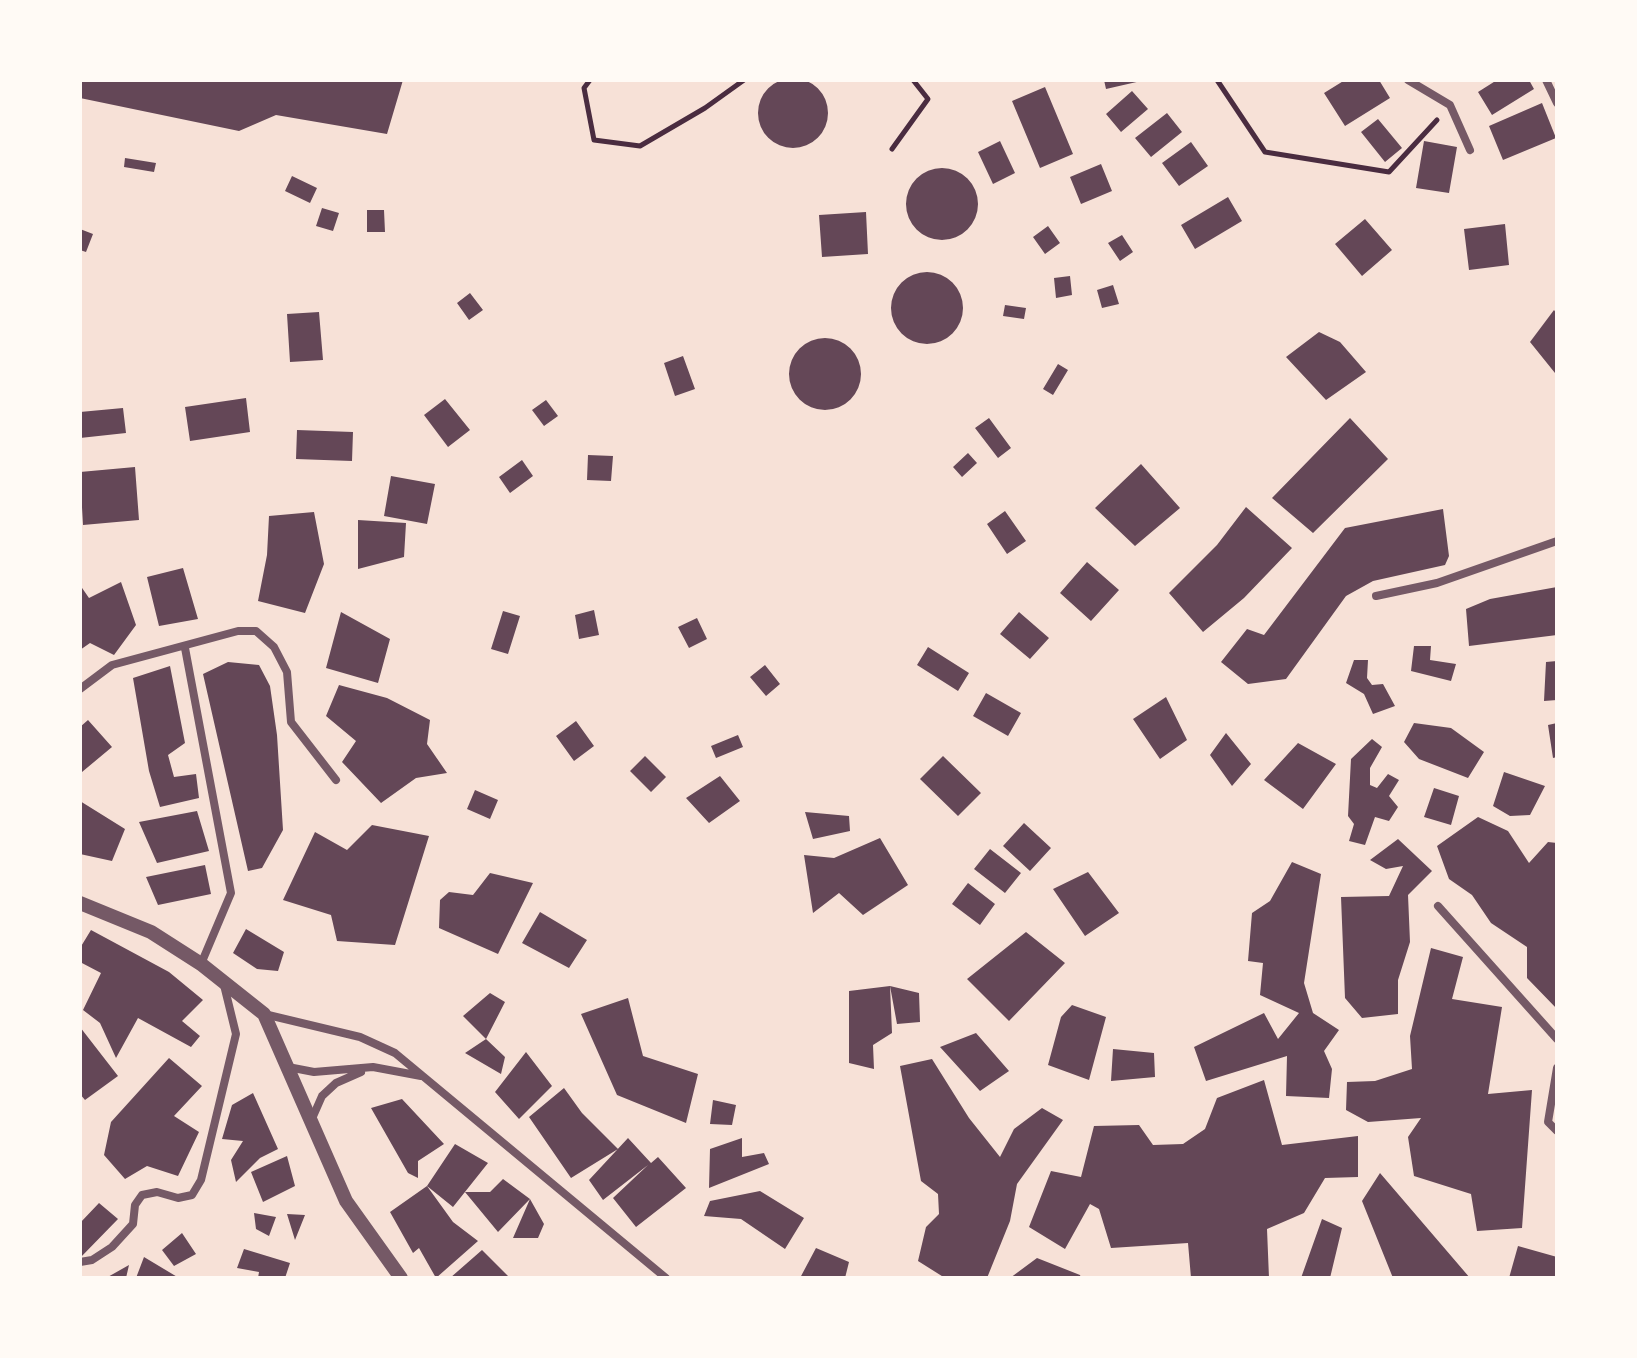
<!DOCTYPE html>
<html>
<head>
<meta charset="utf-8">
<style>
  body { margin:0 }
  #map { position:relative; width:1637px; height:1358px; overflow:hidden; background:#f7e1d7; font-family:"Space Grotesk",sans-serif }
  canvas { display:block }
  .frame { position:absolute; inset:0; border:82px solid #fffaf5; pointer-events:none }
</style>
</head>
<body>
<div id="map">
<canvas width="1637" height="1358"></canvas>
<div class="frame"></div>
</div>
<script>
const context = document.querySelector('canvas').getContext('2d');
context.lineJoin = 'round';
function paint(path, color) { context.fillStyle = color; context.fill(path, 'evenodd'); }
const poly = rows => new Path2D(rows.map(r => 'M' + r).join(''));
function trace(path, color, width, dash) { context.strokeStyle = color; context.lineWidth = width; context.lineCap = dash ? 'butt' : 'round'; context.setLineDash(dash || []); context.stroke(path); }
const building = poly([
  '758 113a35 35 0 1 1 70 0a35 35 0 1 1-70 0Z',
  [80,80,403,80,387,134,276,115,239,131,80,98],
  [1104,80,1141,80,1141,81,1106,89],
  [1345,80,1379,80,1390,98,1345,126,1324,93],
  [1497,80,1529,80,1534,89,1492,115,1478,92],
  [1045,87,1073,154,1040,168,1012,101],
  [1132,91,1148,109,1121,132,1106,114],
  [1542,103,1556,138,1503,160,1489,126],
  [1167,113,1182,132,1151,157,1135,138],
  [1378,119,1402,148,1385,162,1361,132],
  [1000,141,1015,173,993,184,978,152],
  [1424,141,1457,147,1449,193,1416,188],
  [1191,142,1208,166,1179,186,1162,163],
  [125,158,156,163,154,172,124,167],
  [1101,164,1112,191,1081,204,1070,177],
  '906 204a36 36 0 1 1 72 0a36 36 0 1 1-72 0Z',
  [292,176,317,188,310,203,285,191],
  [1228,197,1242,221,1195,249,1181,225],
  [322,208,339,213,333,231,316,226],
  [367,210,384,210,385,232,367,232],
  [866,212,868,254,822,257,819,215],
  [1365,219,1392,250,1362,276,1335,244],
  [1505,224,1509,265,1469,270,1464,229],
  [1048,226,1060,243,1045,254,1033,237],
  [80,229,93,234,86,252,80,250],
  [1122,235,1133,252,1120,261,1108,243],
  '891 308a36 36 0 1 1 72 0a36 36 0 1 1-72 0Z',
  [1070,276,1072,295,1056,298,1054,278],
  [1113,285,1119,304,1102,308,1097,290],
  [470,293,483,310,469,320,457,303],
  [1005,305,1026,308,1024,319,1003,316],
  [1554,310,1557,314,1555,373,1530,342],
  [319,312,323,360,290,362,287,314],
  [1319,332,1340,342,1366,372,1326,400,1286,357],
  '789 374a36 36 0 1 1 72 0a36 36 0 1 1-72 0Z',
  [683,356,695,389,675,396,664,363],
  [1058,364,1068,370,1053,395,1043,389],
  [246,398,250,432,190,441,185,407],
  [445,399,470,430,448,447,424,415],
  [546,400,558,416,544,426,532,410],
  [123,408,126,433,80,438,80,412],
  [989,418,1011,448,998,458,975,428],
  [1350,418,1388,459,1313,533,1272,498],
  [297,430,353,432,352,461,296,459],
  [968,453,977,463,962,477,953,467],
  [588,455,613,456,611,481,587,480],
  [522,460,533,476,510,493,499,477],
  [1141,464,1180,508,1135,546,1095,508],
  [135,467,139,520,83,525,80,472],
  [391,476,435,484,427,524,384,516],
  [1246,507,1292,548,1244,598,1203,632,1169,593,1217,545],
  [1443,509,1449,556,1445,565,1373,581,1346,596,1286,679,1248,684,1221,662,1247,629,1264,635,1345,528],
  [1005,511,1026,541,1007,554,987,524],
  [314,512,324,564,305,613,258,601,267,555,269,516],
  [358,520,406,523,404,557,358,569],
  [1087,562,1119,590,1091,621,1060,593],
  [183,568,198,619,159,626,147,577],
  [121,582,136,625,114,655,90,643,80,650,80,585,89,598],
  [1557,587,1557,635,1469,646,1466,609,1490,599],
  [594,610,599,635,579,639,575,615],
  [503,611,520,616,508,654,491,649],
  [341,612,390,639,378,683,326,668],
  [1019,612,1049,638,1030,659,1000,634],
  [697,618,707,639,689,648,678,627],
  [1414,646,1431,646,1430,660,1456,664,1451,681,1411,671],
  [928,647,969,673,958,691,917,665],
  [1354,660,1368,660,1367,678,1372,685,1383,684,1395,706,1373,714,1364,694,1346,683],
  [1557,661,1557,700,1544,701,1546,662],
  [228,662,259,665,270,686,277,735,283,830,262,868,248,871,203,674],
  [765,665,780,684,766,696,750,677],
  [170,666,185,743,168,755,174,777,196,774,199,798,160,807,149,771,133,678],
  [339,685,387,698,430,720,427,744,447,773,416,778,381,803,342,762,356,741,326,716],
  [986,693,1021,713,1008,736,973,716],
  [1166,697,1187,740,1160,759,1133,719],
  [88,720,112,747,82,772,80,727],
  [576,721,594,746,574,761,556,736],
  [1414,723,1451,728,1484,752,1468,778,1419,759,1404,742],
  [1557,723,1557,757,1553,758,1548,725],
  [1226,733,1251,764,1232,786,1210,755],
  [738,735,743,747,716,758,711,746],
  [1372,739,1382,747,1370,768,1370,785,1377,788,1388,774,1399,780,1389,796,1398,807,1389,821,1375,817,1365,845,1349,841,1354,824,1348,816,1351,759],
  [1298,743,1336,764,1303,809,1264,780],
  [645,756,666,777,651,792,630,771],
  [943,756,981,793,958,816,920,779],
  [1504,772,1545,786,1530,815,1510,816,1493,806],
  [720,776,740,801,709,823,686,798],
  [1434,788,1459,796,1451,825,1424,817],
  [475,790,498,800,490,819,467,809],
  [80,801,125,829,112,861,80,854],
  [197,811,209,851,157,863,139,822],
  [805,812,849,816,850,831,813,839],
  [1478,817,1508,831,1529,863,1548,842,1557,843,1557,1009,1527,978,1527,947,1491,923,1472,895,1449,879,1437,846],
  [1024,823,1051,848,1030,871,1003,846],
  [372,825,429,836,395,945,337,941,331,915,283,900,315,832,347,850],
  [880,838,908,885,863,915,839,893,813,913,804,855,834,858],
  [1398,839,1432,871,1408,895,1410,942,1398,980,1398,1014,1362,1018,1345,998,1341,897,1389,896,1403,866,1386,869,1370,860],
  [990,849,1021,873,1005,893,974,869],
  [1292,862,1321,874,1304,983,1313,1013,1339,1030,1324,1051,1332,1069,1329,1098,1286,1096,1287,1056,1206,1081,1194,1047,1264,1013,1278,1039,1299,1013,1260,995,1263,963,1248,961,1252,913,1270,901],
  [205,865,211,894,158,905,146,877],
  [1088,872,1119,913,1085,936,1053,889],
  [490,873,533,883,498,954,439,928,440,900,449,892,473,895],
  [968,883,995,904,980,925,952,904],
  [540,912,587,940,569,968,522,943],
  [246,929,284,952,278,971,257,969,233,953],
  [91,930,169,972,203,1000,182,1021,200,1036,191,1047,138,1018,116,1058,100,1023,83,1010,101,973,80,962,80,948],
  [1026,932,1065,963,1009,1021,967,979],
  [1431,948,1463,957,1452,999,1502,1007,1488,1094,1532,1090,1522,1228,1477,1231,1471,1194,1414,1176,1408,1137,1421,1118,1368,1122,1346,1110,1347,1082,1375,1081,1412,1069,1410,1036],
  [890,986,919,993,920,1022,897,1024],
  [890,986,892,1033,873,1045,874,1069,849,1063,849,991],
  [490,993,505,1002,486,1039,463,1016],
  [628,998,643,1056,698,1074,686,1123,617,1095,581,1014],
  [1072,1005,1106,1017,1089,1080,1048,1065,1061,1017],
  [80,1027,118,1076,85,1100,80,1094],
  [976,1033,1009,1071,980,1091,940,1047],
  [486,1039,505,1057,501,1074,465,1053],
  [1113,1049,1154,1053,1155,1077,1111,1081],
  [526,1052,552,1086,519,1119,495,1092],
  [169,1058,202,1086,174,1116,199,1132,178,1176,147,1166,125,1179,104,1155,111,1122],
  [932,1059,969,1118,1000,1157,1014,1129,1042,1108,1063,1120,1017,1184,1010,1221,987,1278,945,1278,918,1261,926,1227,939,1214,938,1194,921,1181,900,1066],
  [1264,1080,1282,1145,1358,1136,1358,1177,1325,1178,1304,1213,1267,1229,1269,1278,1191,1278,1188,1243,1111,1248,1099,1209,1090,1204,1065,1249,1029,1227,1051,1171,1081,1177,1094,1126,1139,1125,1153,1145,1183,1144,1205,1129,1217,1098],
  [564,1088,582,1113,618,1149,571,1178,529,1117],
  [253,1093,278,1149,260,1158,236,1182,231,1160,243,1141,222,1139,232,1105],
  [402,1099,444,1144,418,1161,418,1178,408,1173,371,1108],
  [713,1100,736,1105,732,1125,710,1124],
  [628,1138,651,1163,658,1157,686,1188,636,1227,613,1198,648,1165,603,1200,589,1180],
  [742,1138,742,1157,764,1153,769,1164,709,1188,710,1149],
  [455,1144,488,1163,453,1207,427,1186],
  [287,1156,295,1186,263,1202,251,1172],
  [1380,1173,1470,1278,1393,1278,1362,1201],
  [503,1179,530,1199,498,1232,465,1192,490,1192],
  [427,1186,453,1222,478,1241,436,1278,419,1248,413,1253,390,1212],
  [760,1191,804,1218,785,1249,741,1219,704,1216,710,1201],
  [530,1199,544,1224,538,1238,513,1238],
  [99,1203,118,1219,80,1258,80,1223],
  [254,1213,276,1217,269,1236,256,1229],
  [287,1214,305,1215,295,1240],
  [1322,1219,1342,1228,1330,1278,1301,1278],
  [182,1233,196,1254,174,1266,162,1250],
  [1518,1246,1557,1257,1557,1278,1509,1278],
  [816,1248,849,1262,845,1278,800,1278],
  [244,1249,290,1263,285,1278,258,1278,259,1272,237,1268],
  [482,1250,510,1278,450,1278],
  [144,1257,179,1278,136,1278],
  [1037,1258,1080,1275,1081,1278,1010,1278],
  [129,1265,126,1278,106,1278]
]);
const path = poly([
  [590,80,584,88,594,140,640,146,705,108,744,80],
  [1217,80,1265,152,1389,172,1437,120],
  [892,149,928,99,913,80]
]);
const minor = poly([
  [1408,80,1450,105,1470,150],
  [1546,80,1557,103],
  [1376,596,1437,583,1557,541],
  [185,648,231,893,201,964],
  [80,689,112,665,238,631,256,631,274,647,287,672,291,722,336,780],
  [1438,906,1557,1039],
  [264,1014,360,1037,395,1053,666,1278],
  [288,1067,314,1072,373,1067,421,1076],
  [1557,1068,1548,1122,1557,1131],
  [311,1121,322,1096,336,1083,361,1072],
  [80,1262,92,1260,112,1247,133,1224,135,1205,142,1195,157,1192,178,1198,192,1195,201,1180,236,1034,224,985]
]);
const tertiary = poly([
  [80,903,151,932,201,964,264,1014,346,1201,401,1278]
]);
paint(building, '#644757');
trace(path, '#4a2c40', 5);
trace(minor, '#755966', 8);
trace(tertiary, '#755966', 14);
</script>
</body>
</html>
